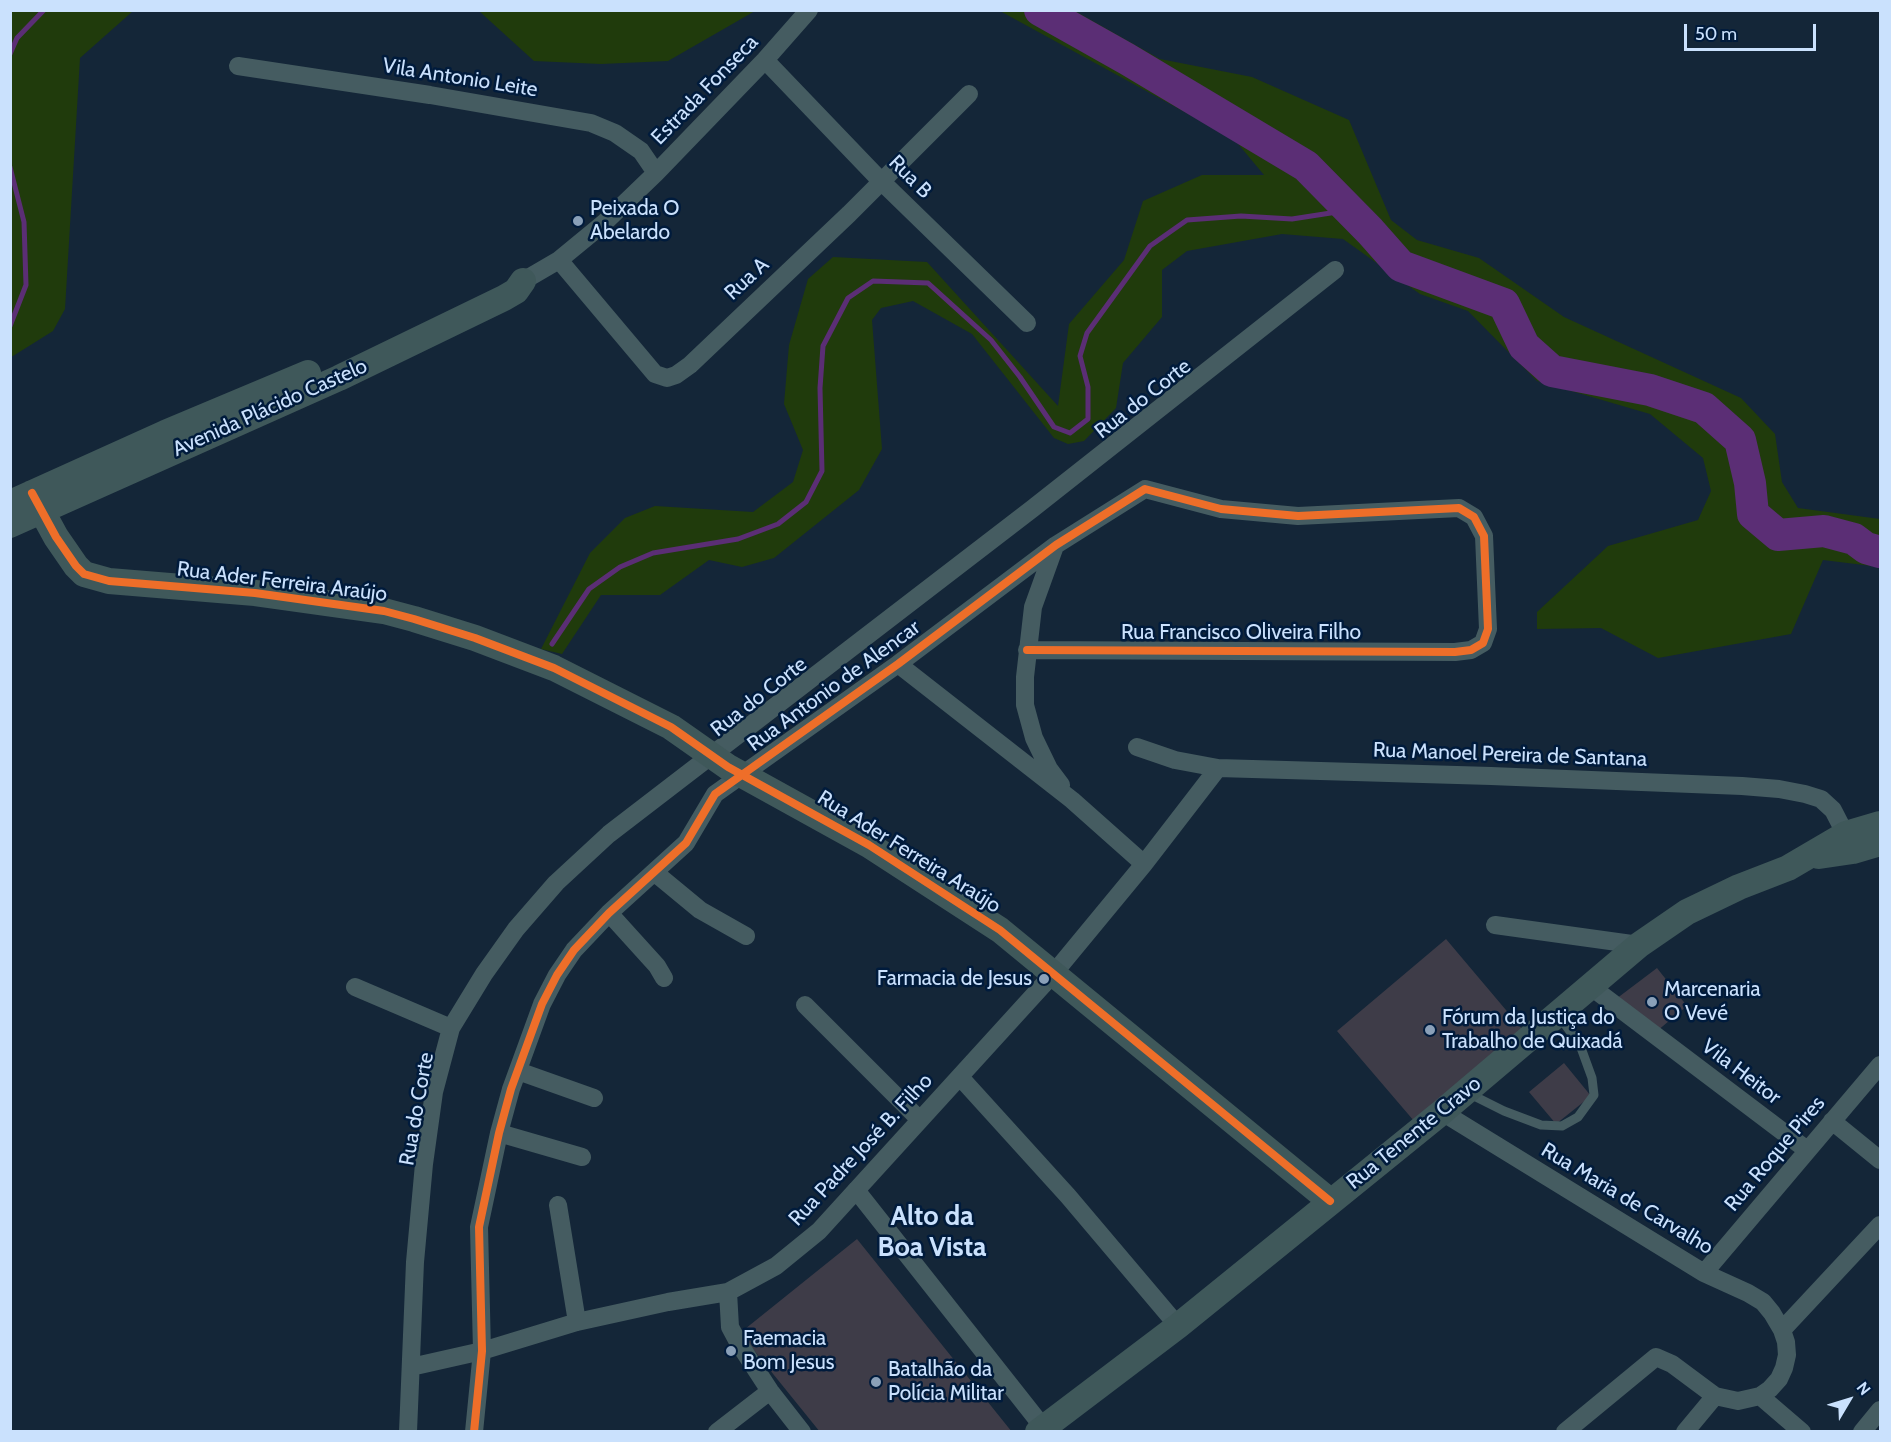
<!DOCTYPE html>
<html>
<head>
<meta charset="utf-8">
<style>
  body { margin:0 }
  #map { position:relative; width:1891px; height:1442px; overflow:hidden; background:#142638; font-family:Cabin,sans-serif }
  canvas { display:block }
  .frame { position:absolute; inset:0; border:12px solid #cae1fd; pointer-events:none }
  .north { position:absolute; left:1819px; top:1370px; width:60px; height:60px; -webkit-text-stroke:4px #001b3c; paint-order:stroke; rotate:52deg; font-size:16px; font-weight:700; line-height:24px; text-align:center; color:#cae1fd }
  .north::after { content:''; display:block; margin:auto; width:21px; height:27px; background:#cae1fd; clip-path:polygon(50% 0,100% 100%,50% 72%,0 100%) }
  .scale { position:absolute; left:1684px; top:24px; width:132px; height:27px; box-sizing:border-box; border:3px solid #cae1fd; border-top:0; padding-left:8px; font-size:18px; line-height:21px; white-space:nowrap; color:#cae1fd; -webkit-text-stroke:4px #001b3c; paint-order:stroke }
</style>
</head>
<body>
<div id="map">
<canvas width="1891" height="1442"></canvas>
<div class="frame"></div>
<div class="north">N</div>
<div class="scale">50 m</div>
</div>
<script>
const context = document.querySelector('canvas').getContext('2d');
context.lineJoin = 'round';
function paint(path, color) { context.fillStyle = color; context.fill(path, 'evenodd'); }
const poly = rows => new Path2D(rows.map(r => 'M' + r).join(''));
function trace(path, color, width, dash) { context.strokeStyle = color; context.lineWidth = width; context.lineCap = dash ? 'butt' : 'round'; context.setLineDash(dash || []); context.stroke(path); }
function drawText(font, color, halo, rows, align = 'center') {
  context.font = font + ' Cabin,sans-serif'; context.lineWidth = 5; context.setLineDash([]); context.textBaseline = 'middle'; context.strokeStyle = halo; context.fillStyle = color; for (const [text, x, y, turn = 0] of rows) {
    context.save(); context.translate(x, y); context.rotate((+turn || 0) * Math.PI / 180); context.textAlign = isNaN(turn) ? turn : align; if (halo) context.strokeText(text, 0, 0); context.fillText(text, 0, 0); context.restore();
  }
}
const green = poly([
  [10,11,133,11,80,58,65,309,53,331,13,356,10,356],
  [479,11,755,11,668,61,601,64,534,61],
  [1000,11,1075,11,1160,59,1252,77,1349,120,1391,220,1417,240,1479,258,1564,317,1741,398,1775,434,1782,482,1798,508,1880,519,1880,567,1823,560,1791,634,1658,658,1601,628,1537,629,1537,612,1608,546,1698,520,1711,491,1703,458,1650,414,1537,381,1468,311,1420,294,1343,239,1282,234,1187,251,1162,270,1162,317,1123,363,1116,408,1084,441,1068,444,1054,438,972,334,913,301,881,308,872,320,882,449,859,490,774,558,742,567,709,560,660,595,601,595,562,654,541,649,590,553,625,518,655,506,753,512,793,482,803,450,784,404,789,345,808,279,833,257,927,262,1058,406,1069,324,1124,260,1143,201,1202,175,1264,175,1234,139]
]);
const stream = poly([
  [10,54,17,38,44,10],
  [10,167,24,222,26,285,10,326],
  [552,644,589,589,620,567,653,553,738,539,778,524,806,502,822,471,820,388,823,346,848,298,873,281,928,283,991,340,1020,377,1054,427,1070,433,1088,419,1088,387,1080,356,1087,333,1150,246,1187,220,1241,216,1292,219,1350,210]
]);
const river = poly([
  [1040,10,1127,59,1306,166,1370,231,1401,266,1504,304,1524,346,1552,371,1650,390,1704,408,1740,440,1750,483,1753,514,1778,535,1824,531,1854,539,1866,548,1880,552]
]);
const building = poly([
  [1446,939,1522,1029,1414,1121,1337,1031],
  [1657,968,1687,1006,1657,1031,1616,999],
  [1564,1063,1591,1096,1556,1124,1529,1092],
  [857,1239,1012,1432,820,1432,740,1333]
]);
const lane = poly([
  [1468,1093,1504,1111,1541,1125,1562,1126,1578,1117,1594,1095,1592,1078,1580,1045,1559,1016]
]);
const street = poly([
  [765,60,881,181,1027,323],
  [238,66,430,95,591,123,615,133,641,151,656,173],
  [559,260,655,374,667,378,676,375,690,365,849,214,969,94],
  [523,281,559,260,604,223,656,173,765,60,809,10],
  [1055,546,1033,607,1025,677,1025,705,1034,738,1049,769,1061,785],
  [898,664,1072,800,1144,864],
  [1137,747,1175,760,1218,768,1491,776,1742,786,1779,789,1805,794,1821,799,1833,810,1850,843],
  [654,872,700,910,746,936],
  [609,913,657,966,664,978],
  [1495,925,1639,945],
  [1590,986,1807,1150],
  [355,987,451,1028],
  [805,1005,920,1120],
  [518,1071,594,1098],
  [960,1077,1068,1196,1178,1326],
  [1442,1112,1704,1273,1748,1293,1763,1302,1772,1313,1782,1330,1786,1342,1787,1355,1784,1368,1779,1379,1770,1389,1760,1396,1738,1401,1715,1396,1672,1364,1656,1357,1565,1432],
  [1832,1121,1880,1160],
  [499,1133,582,1157],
  [856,1190,1043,1427],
  [558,1205,577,1322],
  [1704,1273,1880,1065],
  [728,1292,730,1327,738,1342,770,1391,802,1432],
  [1782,1330,1880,1225],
  [411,1367,482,1351,577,1322,668,1302,728,1292,776,1266,819,1231,1054,973,1144,864,1218,768],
  [1760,1396,1802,1432],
  [408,1432,415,1262,424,1164,434,1092,451,1028,484,974,516,929,556,883,609,834,1032,509,1335,270],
  [474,1432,482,1351,479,1227,499,1133,511,1089,542,1004,557,975,574,950,609,913,686,843,715,794,898,664,1056,545,1145,489,1221,509,1298,516,1459,508,1474,517,1484,536,1488,629,1483,643,1471,650,1455,652,1027,650],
  [717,1432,770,1391],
  [1685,1432,1715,1396],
  [1862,1432,1880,1410]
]);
const secondary = poly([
  [32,493,56,537,76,566,84,574,109,581,255,593,384,611,414,619,475,638,554,668,671,727,728,767,869,845,1000,930,1330,1201],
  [10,503,165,433,308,373],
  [10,525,339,378,504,298,516,291,523,281],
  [1819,856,1853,851,1880,843],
  [1038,1432,1178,1326,1442,1112,1639,945,1687,912,1739,887,1788,868,1846,834,1880,824]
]);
const cycleway = poly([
  [32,493,56,537,76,566,84,574,109,581,255,593,384,611,414,619,475,638,554,668,671,727,728,767,869,845,1000,930,1330,1201],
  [474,1432,482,1351,479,1227,499,1133,511,1089,542,1004,557,975,574,950,609,913,686,843,715,794,898,664,1056,545,1145,489,1221,509,1298,516,1459,508,1474,517,1484,536,1488,629,1483,643,1471,650,1455,652,1027,650]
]);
const markers = [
  [578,221,6,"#8aa0b8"],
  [1044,979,6,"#8aa0b8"],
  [1652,1002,6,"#8aa0b8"],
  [1430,1030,6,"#8aa0b8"],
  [731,1351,6,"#8aa0b8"],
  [876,1382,6,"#8aa0b8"]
];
const streetNames = [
  ["Vila Antonio Leite",460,78,9],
  ["Estrada Fonseca",705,90,-46],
  ["Rua B",910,177,45],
  ["Rua A",747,279,-43],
  ["Rua do Corte",1143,399,-38],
  ["Avenida Plácido Castelo",270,408,-24],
  ["Rua Ader Ferreira Araújo",282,582,7],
  ["Rua Francisco Oliveira Filho",1241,633],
  ["Rua Antonio de Alencar",834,686,-36],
  ["Rua do Corte",759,697,-38],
  ["Rua Manoel Pereira de Santana",1510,755,2],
  ["Rua Ader Ferreira Araújo",909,852,32],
  ["Vila Heitor",1741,1072,37],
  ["Rua do Corte",417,1109,-80],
  ["Rua Tenente Cravo",1414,1133,-39],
  ["Rua Padre José B. Filho",861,1150,-47],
  ["Rua Roque Pires",1775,1154,-50],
  ["Rua Maria de Carvalho",1627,1199,31]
];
const poiNames = [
  ["Peixada O",590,209],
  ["Abelardo",590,233],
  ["Farmacia de Jesus",1032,979,"right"],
  ["Marcenaria",1664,990],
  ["O Vevé",1664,1014],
  ["Fórum da Justiça do",1442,1018],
  ["Trabalho de Quixadá",1442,1042],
  ["Faemacia",743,1339],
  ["Bom Jesus",743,1363],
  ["Batalhão da",888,1370],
  ["Polícia Militar",888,1394]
];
const districtNames = [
  ["Alto da",932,1217],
  ["Boa Vista",932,1248]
];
paint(green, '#203b0c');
trace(stream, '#5b2e75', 5);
trace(river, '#5b2e75', 32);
paint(building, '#3e3c48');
trace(lane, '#455c61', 9);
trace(street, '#455c61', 18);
trace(secondary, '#3f585a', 26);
trace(cycleway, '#ee6e29', 8);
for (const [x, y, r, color] of markers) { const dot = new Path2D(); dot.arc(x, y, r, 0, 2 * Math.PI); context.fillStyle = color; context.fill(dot); trace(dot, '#001b3c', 2); }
drawText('21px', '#cae1fd', '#001b3c', streetNames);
drawText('21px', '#cae1fd', '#001b3c', poiNames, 'left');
drawText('bold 27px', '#cae1fd', '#001b3c', districtNames);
</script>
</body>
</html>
